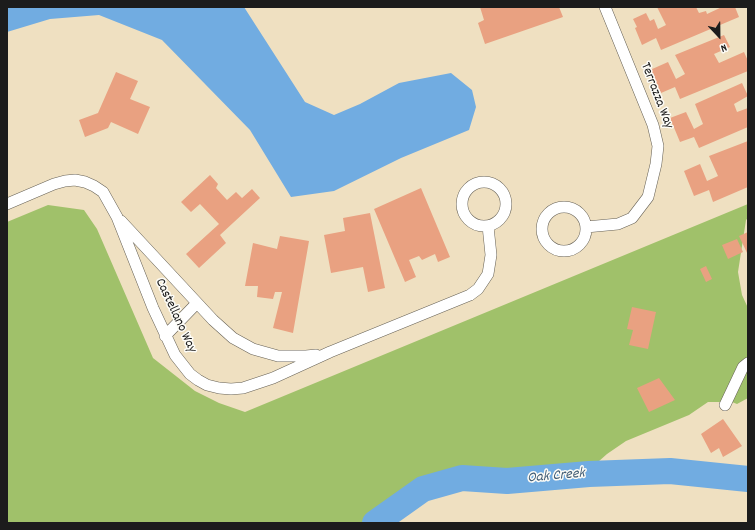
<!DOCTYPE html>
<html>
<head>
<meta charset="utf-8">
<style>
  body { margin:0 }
  #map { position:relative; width:755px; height:530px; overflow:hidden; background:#efe0c1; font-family:Dekko,sans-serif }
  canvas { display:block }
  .frame { position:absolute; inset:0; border:8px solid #1c1c1c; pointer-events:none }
  .north { position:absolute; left:699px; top:16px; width:40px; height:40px; -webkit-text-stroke:3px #fdfcf7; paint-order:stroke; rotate:158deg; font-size:11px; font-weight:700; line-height:16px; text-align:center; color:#1c1c1c }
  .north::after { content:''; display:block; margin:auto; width:14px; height:18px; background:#1c1c1c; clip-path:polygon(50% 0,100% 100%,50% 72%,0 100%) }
</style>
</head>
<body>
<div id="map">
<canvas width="755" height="530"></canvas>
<div class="frame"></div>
<div class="north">N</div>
</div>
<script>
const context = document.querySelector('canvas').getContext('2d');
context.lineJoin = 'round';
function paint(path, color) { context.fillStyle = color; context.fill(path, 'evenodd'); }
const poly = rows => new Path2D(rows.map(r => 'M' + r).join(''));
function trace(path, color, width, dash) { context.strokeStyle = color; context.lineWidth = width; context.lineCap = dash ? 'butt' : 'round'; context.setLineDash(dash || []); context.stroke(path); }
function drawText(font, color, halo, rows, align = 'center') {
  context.font = font + ' Dekko,sans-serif'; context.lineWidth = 3; context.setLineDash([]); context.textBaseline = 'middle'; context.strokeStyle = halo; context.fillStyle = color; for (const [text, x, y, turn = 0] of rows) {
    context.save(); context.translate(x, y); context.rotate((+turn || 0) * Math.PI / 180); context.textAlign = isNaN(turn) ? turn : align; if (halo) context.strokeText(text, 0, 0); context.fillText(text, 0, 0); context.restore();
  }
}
const green = poly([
  [748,204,748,218,746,220,738,272,742,295,748,308,748,398,737,404,732,402,708,402,689,415,626,441,607,454,589,470,568,479,545,484,472,484,454,487,399,509,373,523,7,523,7,222,48,205,84,210,97,229,153,358,195,391,219,403,245,412]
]);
const water = poly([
  [7,7,244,7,305,102,334,115,360,104,399,83,451,73,472,90,476,107,469,130,401,158,334,191,291,197,250,130,162,40,99,15,50,19,7,32]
]);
const river = poly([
  [375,523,423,489,462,478,507,481,589,474,670,471,748,479]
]);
const building = poly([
  [480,7,559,7,563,17,485,44,478,23,484,20],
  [657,7,696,7,699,13,706,11,707,14,722,7,735,7,739,17,661,50,656,38,642,45,635,28,637,27,633,19,646,13,650,21,654,19,658,29,666,25],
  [724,35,730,47,714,54,719,63,744,52,748,61,748,71,680,99,675,87,661,93,650,70,668,62,676,79,685,74,675,55],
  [116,72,138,81,130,99,150,107,138,134,111,122,108,128,85,137,79,120,98,113],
  [742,83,748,96,734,104,737,112,748,108,748,127,699,148,694,137,680,142,670,118,686,112,694,129,703,124,695,104],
  [748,141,748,187,713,202,709,190,694,196,684,171,700,164,707,181,718,176,709,156],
  [210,175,218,184,216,188,227,200,236,192,242,198,252,189,260,198,220,235,226,243,199,268,186,254,219,224,200,204,191,212,181,202],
  [421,188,450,257,438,262,435,254,422,260,419,256,409,260,416,277,405,282,374,209],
  [370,213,385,288,368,292,363,267,331,273,324,235,345,231,343,218],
  [748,232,748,255,739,236],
  [280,236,309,241,293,333,273,328,282,292,275,292,273,299,257,297,258,286,245,286,253,243,277,249],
  [737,239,743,252,728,259,722,245],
  [706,266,712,279,706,282,700,269],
  [632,307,656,312,648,349,629,345,633,330,627,329],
  [659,378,675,400,649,412,637,388],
  [723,419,742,446,723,457,719,448,711,453,701,434]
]);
const street = poly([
  '462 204a22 22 0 1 1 44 0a22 22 0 1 1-44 0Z',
  [7,204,54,184,65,181,75,180,85,182,94,186,103,192,117,217,153,308,175,355,190,374,198,380,207,385,219,388,231,389,243,388,273,378,330,352,470,295,478,289,488,274,491,255,488,226],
  '542 229a22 22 0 1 1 44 0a22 22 0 1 1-44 0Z',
  [121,221,213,320,233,338,253,349,278,356,306,356,316,355],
  [586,227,618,224,632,218,648,197,656,164,658,146,653,125,605,7],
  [165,336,197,303],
  [725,405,743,367,748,363]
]);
const streetNames = [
  ["Terrazza Way",656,96,69],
  ["Castellano Way",175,316,65]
];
const waterNames = [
  ["Oak Creek",556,477,-5]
];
paint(green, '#a0c16a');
paint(water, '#71ace1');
trace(river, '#71ace1', 26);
paint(building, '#e9a181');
trace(street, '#666156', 12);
trace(street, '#fff', 11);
drawText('14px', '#1c1c1c', '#fdfcf7', streetNames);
drawText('italic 15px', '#425d75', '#fdfcf7', waterNames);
</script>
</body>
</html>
